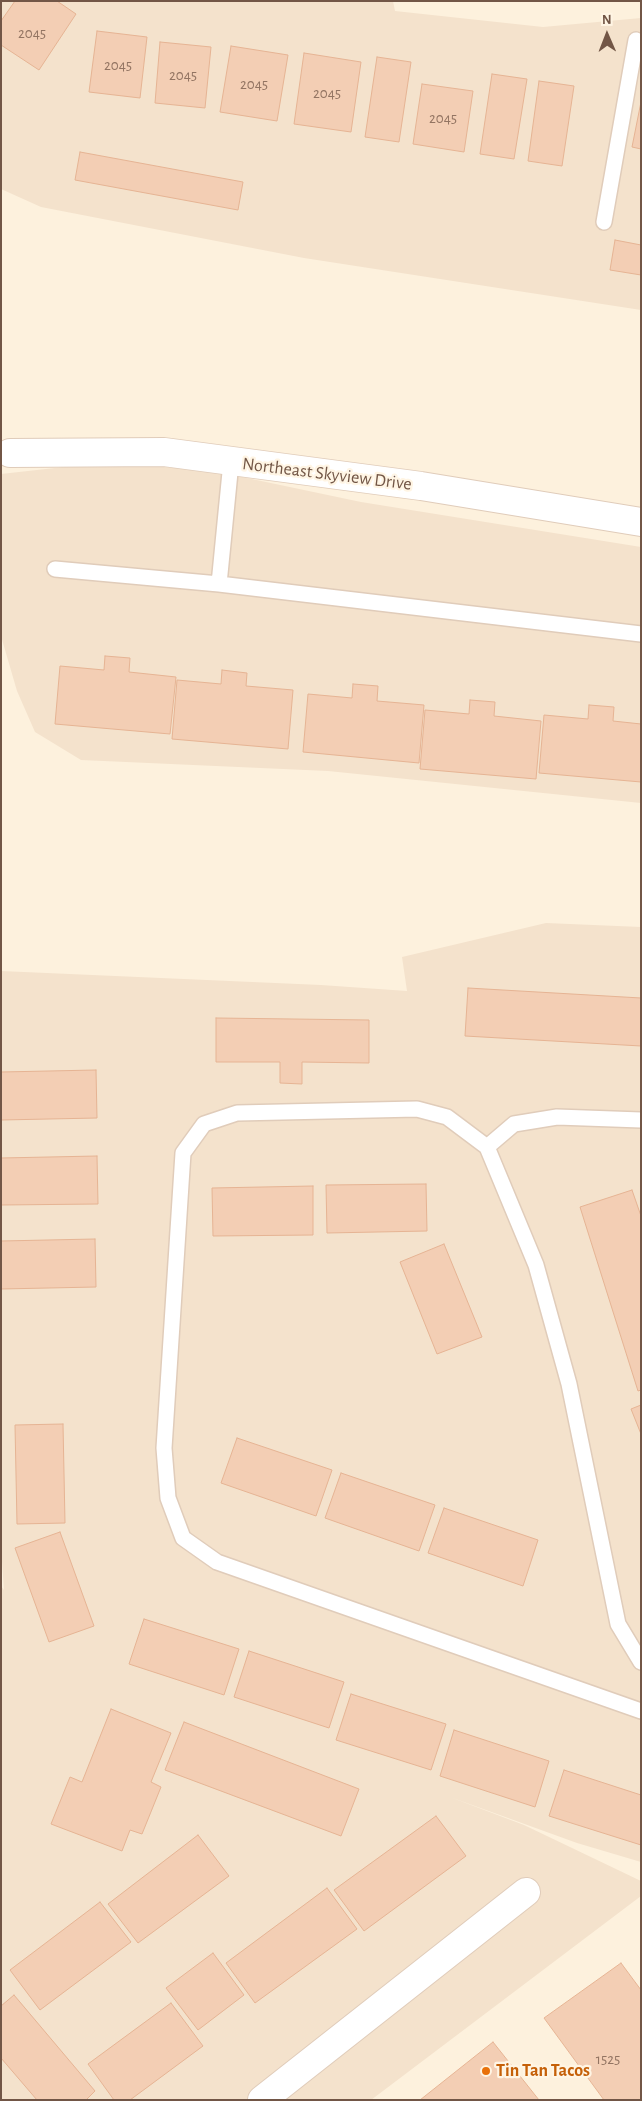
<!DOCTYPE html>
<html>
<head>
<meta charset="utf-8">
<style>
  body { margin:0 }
  #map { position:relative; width:642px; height:2101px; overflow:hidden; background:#fdf1dd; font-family:"Alegreya Sans",sans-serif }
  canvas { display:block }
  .frame { position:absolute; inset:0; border:2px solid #725646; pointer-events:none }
  .north { position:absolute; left:582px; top:10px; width:50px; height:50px; -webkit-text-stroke:4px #fff5e4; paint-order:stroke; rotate:359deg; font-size:14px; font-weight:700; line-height:20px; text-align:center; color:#725646 }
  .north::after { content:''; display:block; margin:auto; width:18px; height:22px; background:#725646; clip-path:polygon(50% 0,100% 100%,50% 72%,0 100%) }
</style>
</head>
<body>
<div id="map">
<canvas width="642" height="2101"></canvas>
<div class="frame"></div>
<div class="north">N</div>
</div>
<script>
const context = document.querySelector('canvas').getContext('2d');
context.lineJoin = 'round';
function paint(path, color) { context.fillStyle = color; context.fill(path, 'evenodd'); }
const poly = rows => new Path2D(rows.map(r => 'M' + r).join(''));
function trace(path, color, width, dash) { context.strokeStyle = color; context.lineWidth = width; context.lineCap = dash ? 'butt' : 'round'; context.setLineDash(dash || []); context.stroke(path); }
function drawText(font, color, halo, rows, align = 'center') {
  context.font = font + ' "Alegreya Sans",sans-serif'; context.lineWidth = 4.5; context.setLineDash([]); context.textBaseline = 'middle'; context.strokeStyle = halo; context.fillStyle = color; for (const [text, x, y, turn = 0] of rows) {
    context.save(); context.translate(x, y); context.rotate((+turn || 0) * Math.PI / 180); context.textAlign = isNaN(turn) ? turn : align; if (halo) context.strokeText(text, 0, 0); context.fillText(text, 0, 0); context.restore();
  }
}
const residential = poly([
  [1,1,393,1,395,11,543,27,641,18,641,310,304,258,41,207,1,189],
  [100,463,209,470,361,502,641,547,641,803,328,771,81,760,35,732,17,691,1,636,1,474],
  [546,923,641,927,641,1862,577,1843,450,1797,524,1825,641,1881,641,1896,371,2100,1,2100,1,1586,4,1590,1,1547,1,971,321,985,407,991,402,957]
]);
const building = poly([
  [15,1,57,1,76,14,39,70,1,45,1,21,15,1],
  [97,31,147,37,140,98,89,92,97,31],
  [160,42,211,47,205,108,155,103,160,42],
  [231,46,288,55,277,121,220,112,231,46],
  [304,53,361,62,351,132,294,124,304,53],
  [377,57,411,62,399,142,365,137,377,57],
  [492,74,527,79,514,159,480,154,492,74],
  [539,81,574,86,562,166,528,161,539,81],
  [422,84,473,91,464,152,413,144,422,84],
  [641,102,641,149,632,147,641,102],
  [80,152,243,182,238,210,75,180,80,152],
  [615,240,641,245,641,275,610,270,615,240],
  [105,656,130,658,129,672,176,677,170,734,55,724,60,666,104,670,105,656],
  [222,670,247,673,246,686,293,690,288,749,172,739,177,680,221,684,222,670],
  [353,684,378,686,377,701,424,705,419,763,303,752,308,694,352,698,353,684],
  [470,700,495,702,494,716,541,721,536,779,420,769,425,710,469,714,470,700],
  [589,705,614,707,613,721,641,724,641,782,539,773,544,715,588,719,589,705],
  [468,988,641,998,641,1046,465,1036,468,988],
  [216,1018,369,1020,369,1063,302,1062,302,1084,280,1083,280,1062,216,1062,216,1018],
  [96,1070,97,1118,1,1120,1,1072,96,1070],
  [97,1156,98,1204,1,1205,1,1158,97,1156],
  [426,1184,427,1231,327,1233,326,1185,426,1184],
  [313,1186,313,1235,213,1236,212,1188,313,1186],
  [632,1190,641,1216,641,1390,638,1391,580,1207,632,1190],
  [95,1239,96,1287,1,1289,1,1241,95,1239],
  [444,1244,482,1337,437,1354,400,1262,444,1244],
  [641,1405,641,1434,631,1409,641,1405],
  [63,1424,65,1523,17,1524,15,1425,63,1424],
  [237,1438,332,1470,316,1516,221,1483,237,1438],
  [341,1473,435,1505,419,1551,325,1518,341,1473],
  [444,1508,538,1540,523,1586,428,1553,444,1508],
  [60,1532,94,1626,49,1642,15,1548,60,1532],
  [144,1619,239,1649,224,1695,129,1664,144,1619],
  [249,1651,344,1682,329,1728,234,1697,249,1651],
  [351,1694,446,1724,431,1770,336,1740,351,1694],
  [111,1709,171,1733,151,1782,161,1787,142,1834,130,1830,122,1851,51,1824,70,1777,82,1782,111,1709],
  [184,1722,359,1789,341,1836,165,1770,184,1722],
  [454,1730,549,1761,535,1807,440,1776,454,1730],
  [564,1770,641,1795,641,1845,549,1816,564,1770],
  [436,1816,466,1856,364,1931,334,1890,436,1816],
  [198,1835,229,1876,138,1943,108,1904,198,1835],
  [327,1888,357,1929,255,2003,226,1963,327,1888],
  [100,1902,131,1942,40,2010,10,1970,100,1902],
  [213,1953,244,1995,198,2030,166,1988,213,1953],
  [621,1963,641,1990,641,2100,604,2100,544,2018,621,1963],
  [14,1995,95,2091,86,2100,37,2100,1,2058,1,2006,14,1995],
  [171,2003,203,2046,130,2100,114,2100,88,2064,171,2003],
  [493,2042,539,2100,420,2100,493,2042]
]);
const service = poly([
  [604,222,636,40],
  [55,569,219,584,641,634],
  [219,584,231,462],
  [641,1120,557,1117,514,1124,487,1147,447,1117,417,1109,237,1113,204,1124,183,1153,164,1448,168,1498,183,1538,217,1562,641,1711],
  [487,1147,536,1265,569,1384,618,1624,641,1662]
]);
const minor = poly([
  [10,453,164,452,421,486,641,522],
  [262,2100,526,1892]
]);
const markers = [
  [486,2071,5,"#e8710a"]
];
const numberNames = [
  ["2045",32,33],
  ["2045",118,65],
  ["2045",183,75],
  ["2045",254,84],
  ["2045",327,93],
  ["2045",443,118],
  ["1525",608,2059]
];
const streetNames = [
  ["Northeast Skyview Drive",327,474,7]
];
const foodNames = [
  ["Tin Tan Tacos",496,2071]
];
paint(residential, '#f4e2cc');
paint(building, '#f3ceb4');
trace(building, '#e6b494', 1);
trace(service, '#e0ccba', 18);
trace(minor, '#e0ccba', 30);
trace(service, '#fff', 15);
trace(minor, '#fff', 28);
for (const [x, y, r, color] of markers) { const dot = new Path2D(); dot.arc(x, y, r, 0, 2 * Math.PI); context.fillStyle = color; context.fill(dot); trace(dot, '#fff5e4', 2); }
drawText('15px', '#927462', null, numberNames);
drawText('18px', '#725646', '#fff5e4', streetNames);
drawText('bold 18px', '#c56008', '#fff5e4', foodNames, 'left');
</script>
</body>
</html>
